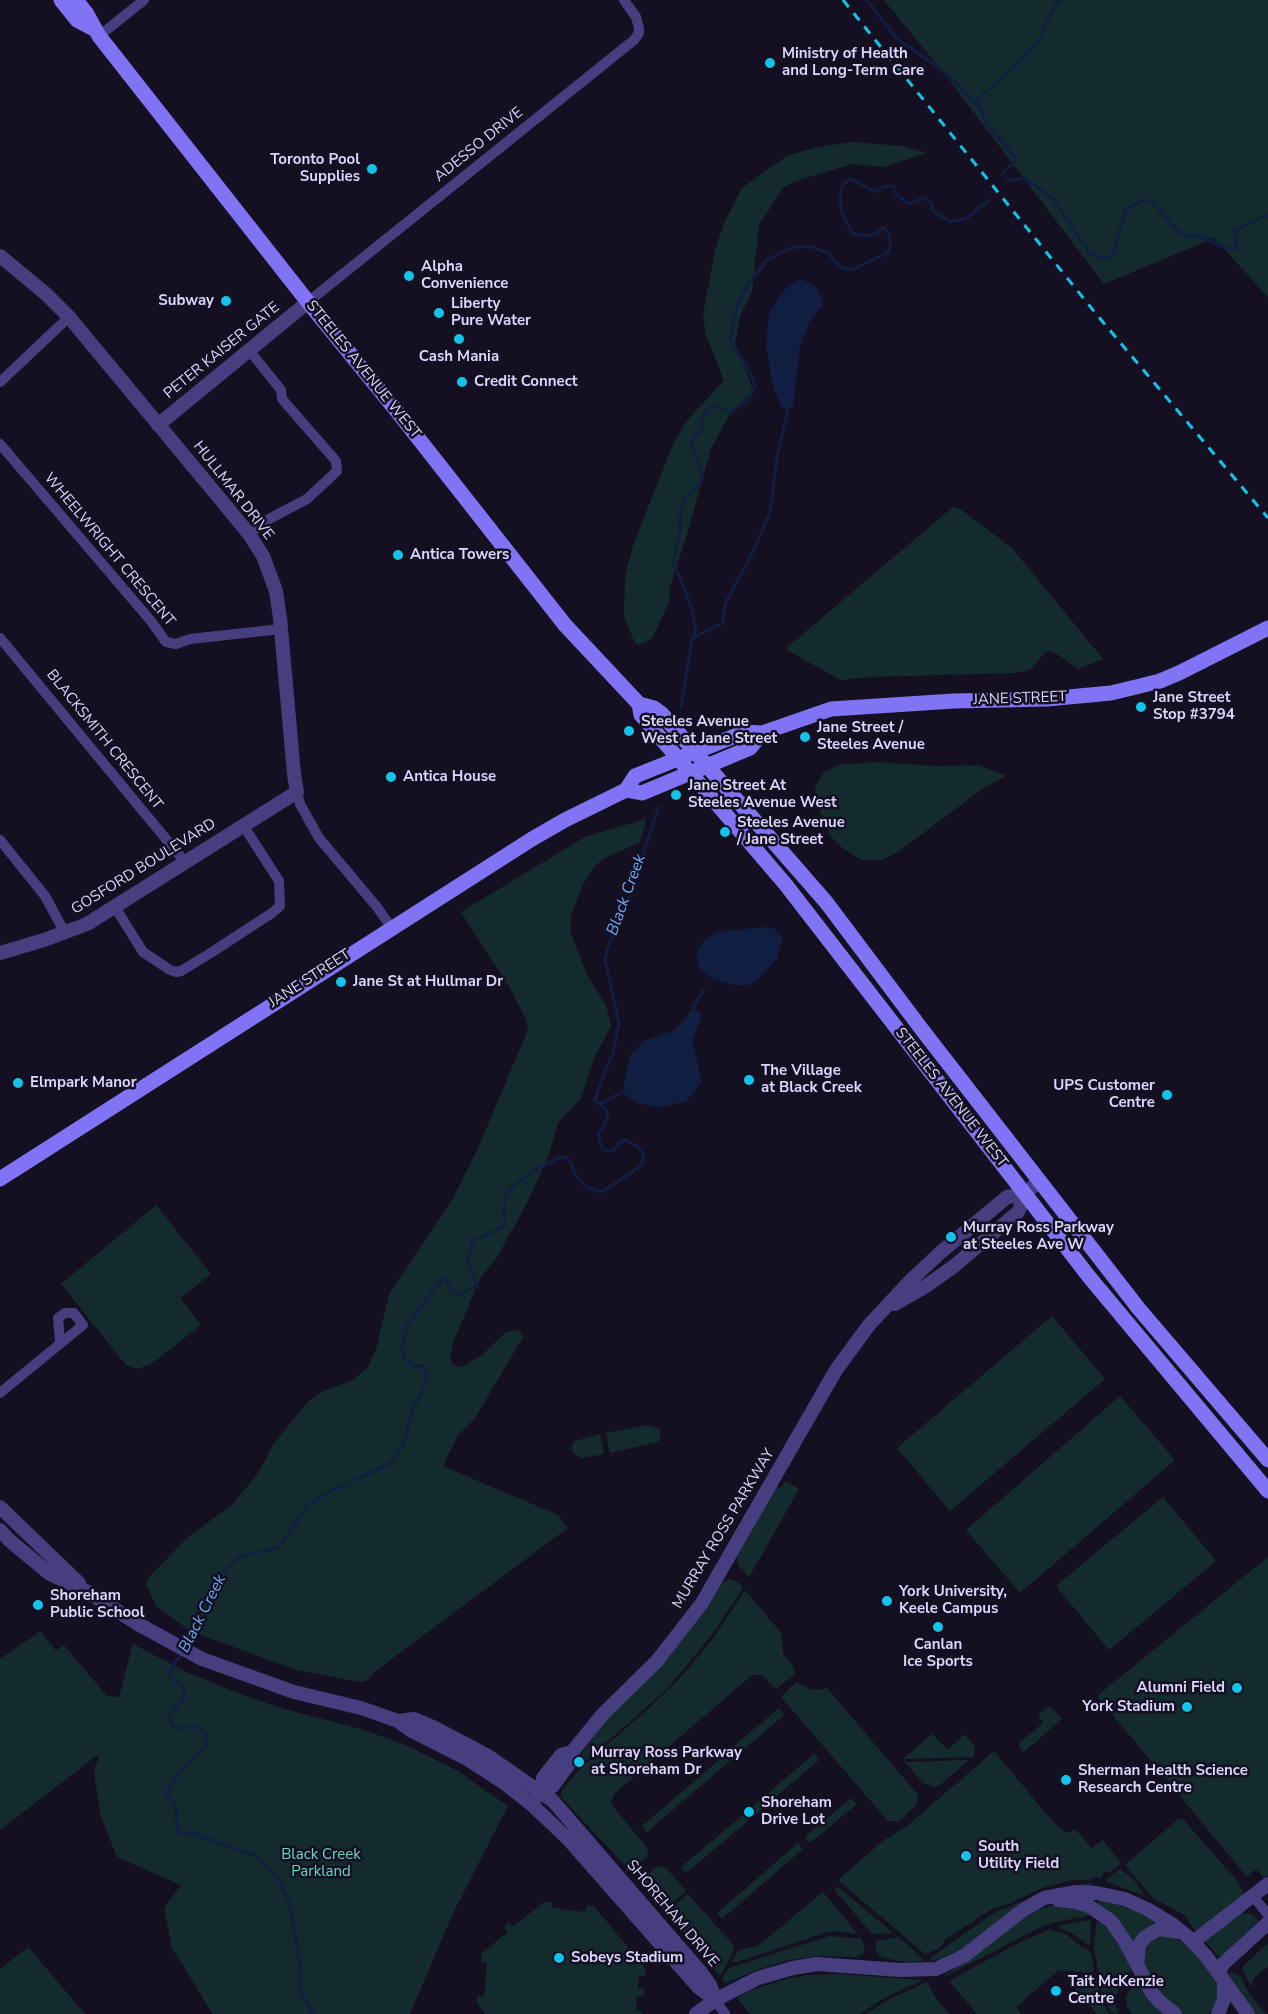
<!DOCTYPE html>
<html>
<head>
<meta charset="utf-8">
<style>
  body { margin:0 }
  canvas { display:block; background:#141022 }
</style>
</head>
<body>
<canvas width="1268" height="2014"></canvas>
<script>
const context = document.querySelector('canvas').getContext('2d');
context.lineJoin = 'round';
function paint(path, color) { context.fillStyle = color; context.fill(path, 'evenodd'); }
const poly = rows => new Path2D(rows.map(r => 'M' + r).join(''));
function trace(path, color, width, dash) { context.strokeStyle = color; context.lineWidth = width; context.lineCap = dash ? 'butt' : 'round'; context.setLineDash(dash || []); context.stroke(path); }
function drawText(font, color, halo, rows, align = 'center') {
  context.font = font + ' "Nunito Sans",sans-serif'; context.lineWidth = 5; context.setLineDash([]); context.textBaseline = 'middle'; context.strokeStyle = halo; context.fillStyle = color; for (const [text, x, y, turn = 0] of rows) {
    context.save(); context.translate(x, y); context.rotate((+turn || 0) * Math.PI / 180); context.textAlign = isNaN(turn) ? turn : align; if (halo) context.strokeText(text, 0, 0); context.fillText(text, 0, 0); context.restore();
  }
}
const green = poly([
  [884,0,1268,0,1268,297,1214,238,1104,284,950,81],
  [851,142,903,146,927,153,884,167,852,164,796,181,784,187,759,225,752,292,740,316,735,343,752,387,751,393,730,414,711,448,689,528,670,586,669,602,652,639,639,645,635,643,624,617,625,576,634,543,674,442,687,421,724,380,706,335,703,315,715,250,724,223,742,188,787,156,814,148],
  [953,507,960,509,1012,548,1103,659,1078,669,1057,654,1046,651,1030,670,1014,673,869,677,841,680,785,649],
  [876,762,937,766,979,765,1006,776,985,787,898,852,882,860,861,860,837,844,829,833,817,803,815,787,823,773,838,765],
  [646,819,640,842,603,859,594,867,582,886,571,916,571,934,588,977,606,1005,611,1026,595,1056,581,1098,558,1123,548,1157,526,1205,497,1257,481,1277,453,1342,450,1358,454,1365,461,1367,482,1355,506,1332,519,1330,523,1337,475,1418,458,1435,443,1466,558,1515,568,1528,374,1672,368,1680,360,1682,297,1670,190,1631,156,1606,146,1584,150,1576,188,1537,232,1505,258,1473,273,1445,304,1406,317,1394,353,1380,367,1368,376,1350,389,1294,452,1200,477,1150,528,1030,526,1019,510,988,461,912,585,837],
  [156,1205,211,1274,180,1298,201,1325,151,1364,137,1369,126,1365,61,1284],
  [1052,1316,1105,1379,950,1511,897,1448],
  [1120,1396,1175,1460,1020,1593,966,1530],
  [648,1425,658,1428,660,1431,661,1436,658,1442,610,1453,606,1433],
  [600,1434,604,1454,582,1458,573,1453,572,1445,575,1441],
  [785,1481,799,1489,749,1577,737,1563,737,1556,776,1485,781,1488],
  [1163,1497,1216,1561,1109,1650,1056,1586],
  [1268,1557,1268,1875,1264,1878,1256,1869,1247,1877,1097,1696],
  [730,1579,738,1582,743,1588,711,1636,667,1689,582,1764,578,1759,606,1720,722,1582],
  [745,1590,781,1633,783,1653,792,1664,795,1674,777,1688,773,1687,762,1675,752,1675,614,1794,611,1803,614,1808,648,1849,647,1857,629,1870,561,1797,561,1791,580,1769,648,1709,681,1677,711,1641],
  [41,1631,56,1651,64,1645,107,1696,119,1697,133,1644,184,1671,237,1693,284,1709,361,1729,405,1745,456,1770,508,1806,453,1913,410,2014,213,2014,172,1948,164,1908,181,1885,117,1857,101,1816,94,1773,100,1753,0,1830,0,1659],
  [796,1682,811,1689,822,1690,827,1688,918,1795,916,1806,901,1819,898,1821,888,1821,781,1697],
  [1048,1707,1054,1710,1062,1719,1024,1752,1019,1747,1020,1746,1019,1743,1043,1723,1038,1714],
  [779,1708,784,1715,734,1758,728,1751],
  [932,1734,948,1750,965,1734,975,1747,973,1757,903,1759],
  [994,1751,1054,1823,1065,1832,1069,1833,1075,1829,1092,1848,1103,1840,1121,1863,1109,1873,1106,1871,1102,1874,1103,1878,1093,1877,1092,1879,1068,1881,1042,1888,1008,1904,992,1909,946,1939,938,1949,925,1954,838,1880,884,1840,907,1826],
  [814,1754,819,1760,771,1801,766,1795],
  [725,1755,730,1761,647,1832,642,1826],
  [969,1760,939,1786,934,1787,923,1783,905,1762],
  [763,1798,768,1804,686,1873,681,1867],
  [851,1798,857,1804,810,1843,805,1837],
  [1182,1818,1238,1882,1245,1894,1196,1932,1184,1915,1153,1898,1125,1865,1177,1820],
  [798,1843,803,1849,722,1919,717,1913],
  [658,1866,666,1868,686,1891,663,1910,639,1882],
  [1120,1869,1133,1879,1145,1896,1105,1881],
  [1093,1883,1092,1889,1055,1892,967,1948,940,1959,931,1961,930,1959,952,1942,996,1912,1045,1892,1081,1884],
  [838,1887,893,1933,872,1934,837,1893,835,1890],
  [823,1892,858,1934,836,1931,824,1933,734,1963,732,1961,739,1950,758,1946],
  [688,1894,735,1947,721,1975,719,1975,666,1912],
  [1099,1898,1108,1899,1161,1922,1131,1947,1098,1907],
  [544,1902,552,1902,552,1908,585,1912,586,1906,594,1906,645,1968,645,1976,639,1976,638,1988,645,1989,644,1997,637,1997,636,2011,642,2011,641,2014,486,2014,477,2003,477,1996,484,1997,487,1963,481,1962,482,1953,508,1932,504,1927,509,1923,513,1927],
  [1059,1904,1074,1906,1092,1915,1055,1922,1041,1927,946,1976,944,1975,966,1962,1018,1920,1035,1910],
  [1241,1913,1252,1914,1257,1919,1258,1922,1220,1958,1204,1940],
  [1097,1919,1111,1928,1131,1966,1130,1977,1119,1988,1116,1996,1115,2004,1118,2014,1111,2012,1102,1991,1094,1949,1096,1923,1098,1922],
  [1088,1920,1091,1922,1090,1946,1073,1934,1057,1926],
  [1049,1929,1067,1935,1081,1947,1091,1952,1094,1971,1085,1973,1059,1970,1016,2007,1022,2014,977,2014,949,1981,1011,1947],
  [1156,1935,1170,1936,1187,1944,1196,1951,1216,1979,1219,1995,1214,2009,1208,2014,1184,2014,1178,2012,1170,2007,1145,1974,1142,1949],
  [830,1936,862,1939,865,1950,863,1954,856,1957,820,1956,789,1960,756,1970,726,1983,722,1979,729,1968],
  [898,1937,919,1955,924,1961,904,1962,881,1957,876,1951,875,1941],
  [1268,1943,1268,1966,1253,1979,1251,1988,1242,1967],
  [28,1947,85,2014,0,2014,0,1969],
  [1229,1972,1240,1976,1250,1995,1266,2014,1252,2014,1228,1977],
  [839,1974,923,1980,882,1999,860,2014,751,2014,737,1999,749,1991,783,1980,808,1975],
  [1064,1975,1096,1976,1103,2003,1109,2014,1097,2014],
  [1138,1981,1167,2014,1132,2014,1127,2006,1126,1998,1129,1991],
  [927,1982,936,1998,949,2014,866,2014,888,2000]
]);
const water = poly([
  [800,279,812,284,817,289,823,304,809,323,800,345,793,408,783,409,774,390,766,346,769,313,782,292],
  [763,927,774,928,783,939,777,959,756,981,749,985,733,985,711,978,700,969,697,958,698,949,705,939,718,932],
  [693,1008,695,1008,702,1017,692,1039,702,1082,696,1090,686,1101,662,1107,640,1104,625,1095,623,1088,630,1055,645,1041,675,1030]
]);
const stream = poly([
  [867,0,896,38,935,65,961,88,977,105],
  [1002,174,1016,160,1015,156,987,125,977,101,980,97,1024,58,1039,40,1055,5,1061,0],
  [1007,181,1024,178,1053,199,1090,254,1107,259,1113,253,1126,209,1143,200,1151,201,1179,232,1188,236,1201,237,1230,249,1237,248,1235,230,1268,215],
  [693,638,723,623,725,604,751,556,770,512,777,458,788,409],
  [681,707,692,639,696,630,692,609,674,563,679,536,681,509,686,497,700,483,703,474,691,446,693,439,701,431,703,418,707,410,713,405,729,412,737,408,748,401,755,385,750,373,730,339,737,306,750,282,767,260,790,248,809,246,828,253,840,267,851,270,888,253,891,242,888,232,883,227,877,233,866,236,853,234,841,211,840,195,843,185,850,179,876,192,883,187,894,186,896,194,909,204,925,197,931,203,933,211,950,222,967,218,989,200],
  [693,1008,704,989],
  [599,1104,622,1092],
  [187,1646,199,1628,224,1571,239,1557,253,1552,266,1551,279,1547,309,1504,327,1493,387,1465,396,1457,405,1440,412,1410,424,1387,426,1373,422,1366,414,1366,406,1361,402,1348,407,1326,440,1281,445,1278,451,1290,458,1295,477,1286,468,1263,472,1242,505,1226,504,1207,508,1190,537,1169,558,1158,565,1156,571,1163,577,1178,588,1188,601,1192,630,1174,641,1164,644,1156,638,1147,626,1140,619,1143,613,1151,603,1150,598,1135,605,1124,608,1113,606,1109,595,1100,600,1084,613,1053,619,1023,605,959,607,950,629,897,659,806],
  [182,1654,174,1664,169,1676,183,1688,185,1697,168,1716,175,1728,199,1727,207,1735,206,1745,179,1773,166,1793,175,1805,178,1833,191,1833,257,1856,279,1880,289,1901,301,1970,300,1991,313,2014]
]);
const minor = poly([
  [99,36,144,0],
  [308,302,634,40,639,33,639,28,636,17,624,0],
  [249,350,281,390,282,399,336,461,337,471,307,499,269,519,249,534],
  [0,382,69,317],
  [0,444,151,621,166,642,176,644,190,639,281,629],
  [0,638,185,862],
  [297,792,300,804,319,838,377,907,391,927],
  [0,840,45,896,65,933],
  [115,907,143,952,170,970,176,972,181,971,209,954,272,913,280,906,279,881,243,825],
  [0,1393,83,1325,74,1313,65,1313,58,1318,60,1341],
  [1253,1896,1268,1915],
  [715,2000,725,2014]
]);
const tertiary = poly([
  [0,256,46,294,69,317,221,500,249,534,263,556,276,591,280,618,294,774,297,792,87,924,44,940,0,953],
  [158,425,308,302],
  [895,1304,923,1288,953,1267,1018,1212,1026,1194,1039,1180],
  [0,1507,79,1583],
  [0,1530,9,1540,50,1574,86,1591,138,1624,202,1659,294,1692,361,1708,398,1721,410,1730,469,1760,503,1782,531,1804,568,1839,698,1987,715,2000],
  [398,1721,414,1719,435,1728,488,1756,553,1801,699,1970,710,1985,715,1998],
  [541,1791,543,1778,561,1755,572,1752],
  [531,1804,541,1791,553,1786,569,1764,572,1752,603,1714,657,1661,702,1603,836,1370,869,1325,911,1280,942,1251,1007,1197,1026,1194],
  [1058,1900,1076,1902,1089,1906,1111,1921,1124,1940,1152,1993,1160,2002,1175,2014],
  [1193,1942,1268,1884],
  [1137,1965,1139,1945,1145,1937,1159,1929,1179,1932],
  [1219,1972,1223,1964,1268,1923],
  [696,2014,715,2000,758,1978,793,1968,817,1964,900,1970,936,1969,964,1956,1023,1910,1044,1898,1076,1892,1097,1893,1125,1899,1147,1909,1172,1924,1188,1937,1206,1956,1248,2014],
  [1218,2014,1224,1999,1224,1981]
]);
const secondary = poly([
  [61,0,77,20,94,29],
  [76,0,87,14,99,36,308,302,400,415,565,625,639,704,654,708,661,713,826,902,923,1031,1139,1309,1268,1460],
  [639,704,641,715,786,885,1090,1278,1268,1491],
  [626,790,642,793,750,748,762,733],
  [0,1179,532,839,565,820,626,790,635,776,745,732,762,733,831,709,954,701,1047,699,1111,693,1136,687,1160,681,1179,673,1268,628]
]);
const rail = poly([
  [843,0,1097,315,1268,518]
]);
const markers = [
  [770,63,6,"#12c4ea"],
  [372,169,6,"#12c4ea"],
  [409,276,6,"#12c4ea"],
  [226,301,6,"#12c4ea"],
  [439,313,6,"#12c4ea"],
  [459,339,6,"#12c4ea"],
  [462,382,6,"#12c4ea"],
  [398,555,6,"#12c4ea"],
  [1141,707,6,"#12c4ea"],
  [629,731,6,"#12c4ea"],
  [805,737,6,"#12c4ea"],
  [391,777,6,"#12c4ea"],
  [676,795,6,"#12c4ea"],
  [725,832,6,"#12c4ea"],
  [341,982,6,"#12c4ea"],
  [749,1080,6,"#12c4ea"],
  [18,1083,6,"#12c4ea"],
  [1167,1095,6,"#12c4ea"],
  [951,1237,6,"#12c4ea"],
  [887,1601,6,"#12c4ea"],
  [38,1605,6,"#12c4ea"],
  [938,1627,6,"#12c4ea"],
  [1237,1688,6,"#12c4ea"],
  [1187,1707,6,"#12c4ea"],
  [579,1762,6,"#12c4ea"],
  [1066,1780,6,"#12c4ea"],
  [749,1812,6,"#12c4ea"],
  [966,1856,6,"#12c4ea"],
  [559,1958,6,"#12c4ea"],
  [1056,1991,6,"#12c4ea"]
];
const poiNames = [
  ["Ministry of Health",782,54],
  ["and Long-Term Care",782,71],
  ["Toronto Pool",360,160,"right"],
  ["Supplies",360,177,"right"],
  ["Alpha",421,267],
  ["Convenience",421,284],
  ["Subway",214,301,"right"],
  ["Liberty",451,304],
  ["Pure Water",451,321],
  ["Cash Mania",459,357,"center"],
  ["Credit Connect",474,382],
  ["Antica Towers",410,555],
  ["Jane Street",1153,698],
  ["Stop #3794",1153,715],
  ["Steeles Avenue",641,722],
  ["West at Jane Street",641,739],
  ["Jane Street /",817,728],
  ["Steeles Avenue",817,745],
  ["Antica House",403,777],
  ["Jane Street At",688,786],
  ["Steeles Avenue West",688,803],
  ["Steeles Avenue",737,823],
  ["/ Jane Street",737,840],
  ["Jane St at Hullmar Dr",353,982],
  ["The Village",761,1071],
  ["at Black Creek",761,1088],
  ["Elmpark Manor",30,1083],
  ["UPS Customer",1155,1086,"right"],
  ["Centre",1155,1103,"right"],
  ["Murray Ross Parkway",963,1228],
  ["at Steeles Ave W",963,1245],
  ["York University,",899,1592],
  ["Keele Campus",899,1609],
  ["Shoreham",50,1596],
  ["Public School",50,1613],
  ["Canlan",938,1645,"center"],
  ["Ice Sports",938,1662,"center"],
  ["Alumni Field",1225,1688,"right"],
  ["York Stadium",1175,1707,"right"],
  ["Murray Ross Parkway",591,1753],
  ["at Shoreham Dr",591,1770],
  ["Sherman Health Science",1078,1771],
  ["Research Centre",1078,1788],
  ["Shoreham",761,1803],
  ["Drive Lot",761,1820],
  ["South",978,1847],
  ["Utility Field",978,1864],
  ["Sobeys Stadium",571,1958],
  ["Tait McKenzie",1068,1982],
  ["Centre",1068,1999]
];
const streetNames = [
  ["ADESSO DRIVE",479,145,-39],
  ["PETER KAISER GATE",222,351,-39],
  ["STEELES AVENUE WEST",363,370,51],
  ["HULLMAR DRIVE",233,491,52],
  ["WHEELWRIGHT CRESCENT",109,550,50],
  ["JANE STREET",1020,699,-2],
  ["BLACKSMITH CRESCENT",104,740,51],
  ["GOSFORD BOULEVARD",144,867,-32],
  ["JANE STREET",310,979,-33],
  ["STEELES AVENUE WEST",951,1098,52],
  ["MURRAY ROSS PARKWAY",724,1529,-59],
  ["SHOREHAM DRIVE",672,1914,50]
];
const parkNames = [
  ["Black Creek",321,1855],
  ["Parkland",321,1872]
];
const waterNames = [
  ["Black Creek",627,895,-70],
  ["Black Creek",203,1614,-63]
];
paint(green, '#132b2c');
paint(water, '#101e42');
trace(stream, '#101e42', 3);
trace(minor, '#463e7e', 10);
trace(tertiary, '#463e7e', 14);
trace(secondary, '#8073f4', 15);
trace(rail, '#12c4ea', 3, [9, 8]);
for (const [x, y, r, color] of markers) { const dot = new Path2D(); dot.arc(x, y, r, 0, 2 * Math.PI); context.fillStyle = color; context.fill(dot); trace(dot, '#141022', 2); }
drawText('bold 15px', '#dcd5fc', '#141022', poiNames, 'left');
drawText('15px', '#dcd5fc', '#141022', streetNames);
drawText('15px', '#66d6c3', '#141022', parkNames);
drawText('italic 16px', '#6baaf4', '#141022', waterNames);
</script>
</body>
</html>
